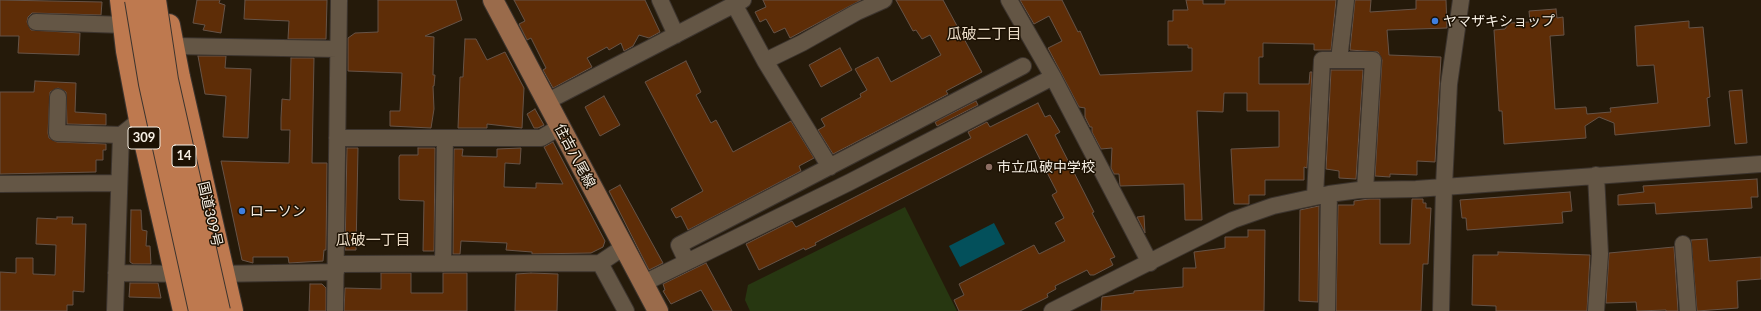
<!DOCTYPE html>
<html>
<head>
<meta charset="utf-8">
<style>
  body { margin:0 }
  canvas { display:block; background:#251a0a }
</style>
</head>
<body>
<canvas width="1761" height="311"></canvas>
<script>
const context = document.querySelector('canvas').getContext('2d');
context.lineJoin = 'round';
function paint(path, color) { context.fillStyle = color; context.fill(path, 'evenodd'); }
const poly = rows => new Path2D(rows.map(r => 'M' + r).join(''));
function trace(path, color, width, dash) { context.strokeStyle = color; context.lineWidth = width; context.lineCap = dash ? 'butt' : 'round'; context.setLineDash(dash || []); context.stroke(path); }
function drawText(font, color, halo, rows, align = 'center') {
  context.font = font + ' Lato,"Noto Sans JP",sans-serif'; context.lineWidth = 3; context.setLineDash([]); context.textBaseline = 'middle'; context.strokeStyle = halo; context.fillStyle = color; for (const [text, x, y, turn = 0] of rows) {
    context.save(); context.translate(x, y); context.rotate((+turn || 0) * Math.PI / 180); context.textAlign = isNaN(turn) ? turn : align; if (halo) context.strokeText(text, 0, 0); context.fillText(text, 0, 0); context.restore();
  }
}
const green = poly([
  [905,207,957,311,750,311,745,300,748,285]
]);
const water = poly([
  [994,223,1005,244,960,267,949,246]
]);
const building = poly([
  [0,0,102,2,101,15,32,13,28,17,27,22,31,30,80,33,79,55,18,53,19,36,0,36,0,0],
  [197,0,220,0,219,3,225,5,221,33,203,30,205,25,193,23,197,0],
  [245,0,327,0,326,39,288,39,289,21,244,19,245,0],
  [378,0,456,0,462,20,425,36,434,37,433,75,435,75,434,86,433,86,434,109,431,128,390,126,390,111,400,111,402,73,348,71,348,38,355,33,378,32,378,0],
  [514,0,645,0,660,32,649,38,639,35,633,46,624,51,621,43,609,50,607,47,587,58,592,67,553,88,543,70,546,68,531,38,527,40,519,24,525,21,514,0],
  [763,0,861,0,790,38,785,28,774,33,766,19,760,22,755,12,766,7,763,0],
  [896,0,943,0,982,72,946,91,948,94,833,154,818,130,825,126,821,119,861,97,860,94,867,90,855,69,878,57,891,82,941,55,930,35,922,39,916,30,913,31,896,0],
  [1020,0,1062,0,1078,32,1080,31,1100,75,1192,71,1192,48,1188,48,1188,45,1168,45,1168,21,1173,21,1173,10,1188,10,1186,0,1203,0,1203,4,1225,4,1225,0,1336,0,1331,50,1314,50,1314,44,1263,43,1263,57,1259,57,1259,84,1309,84,1310,72,1312,72,1307,168,1304,167,1304,180,1265,180,1265,195,1249,195,1249,204,1234,204,1231,149,1279,147,1279,111,1247,111,1247,93,1224,93,1223,112,1197,111,1202,220,1185,220,1184,184,1120,186,1119,174,1114,174,1111,168,1112,148,1101,149,1092,132,1092,127,1090,127,1085,117,1085,108,1079,107,1048,48,1062,41,1049,16,1034,24,1020,0],
  [1355,0,1371,0,1370,12,1416,9,1416,0,1446,0,1447,28,1387,30,1389,55,1441,57,1435,162,1417,161,1417,175,1390,174,1390,177,1375,176,1382,60,1378,52,1350,50,1355,0],
  [1556,9,1557,18,1563,17,1564,35,1550,36,1555,109,1586,107,1587,114,1611,112,1610,108,1658,103,1654,65,1637,66,1635,26,1689,21,1689,28,1703,27,1710,97,1707,98,1710,126,1615,135,1614,123,1599,117,1585,126,1586,138,1504,144,1502,111,1499,111,1494,30,1505,29,1509,23,1530,22,1529,11,1556,9],
  [465,39,476,39,487,60,505,52,524,88,522,128,487,124,487,128,458,128,460,77,463,77,465,39],
  [840,48,852,70,821,87,809,65,840,48],
  [198,56,226,56,225,68,251,69,248,138,223,137,226,96,205,94,198,56],
  [291,58,314,58,312,163,327,163,326,250,324,250,323,261,289,263,288,257,253,257,253,263,242,260,221,161,289,163,290,130,281,130,281,118,282,99,290,100,291,58],
  [686,61,701,92,696,95,711,123,716,120,733,152,791,121,814,158,799,166,801,171,688,230,681,216,676,218,671,209,703,191,645,82,686,61],
  [1331,70,1363,70,1356,179,1339,178,1339,171,1326,169,1331,70],
  [35,81,76,83,75,112,106,114,106,125,67,124,66,92,58,88,50,92,48,133,49,138,57,142,106,144,106,150,103,150,103,160,96,160,96,172,0,174,0,92,34,92,35,81],
  [1742,90,1747,143,1735,144,1729,91,1742,90],
  [604,96,620,125,600,136,585,107,604,96],
  [976,101,978,105,937,126,935,122,976,101],
  [1038,103,1045,117,1050,115,1060,132,1055,135,1094,212,1092,213,1115,257,1110,259,1113,265,1094,275,1090,275,1087,270,1055,286,1056,289,1047,294,1048,297,1020,311,959,311,954,300,964,295,959,284,1034,245,1039,254,1065,241,1055,223,1064,218,1052,195,1057,192,1027,134,815,243,816,245,805,250,804,248,759,270,746,244,792,221,796,227,971,138,968,132,987,122,990,127,1038,103],
  [535,109,544,125,538,128,534,128,527,114,535,109],
  [553,142,605,241,603,247,591,253,532,254,532,252,506,250,507,243,461,241,460,254,453,254,454,149,463,149,462,156,497,157,497,149,521,148,520,164,505,163,504,187,536,188,536,183,563,184,544,147,553,142],
  [347,148,358,148,356,250,345,250,347,148],
  [418,148,435,148,434,251,423,251,424,201,400,200,399,199,399,157,400,155,418,155,418,148],
  [1757,179,1758,197,1751,197,1752,208,1656,214,1655,203,1618,205,1618,195,1644,192,1643,186,1757,179],
  [620,185,663,263,649,270,609,191,620,185],
  [1570,192,1572,211,1562,212,1563,223,1467,230,1466,218,1462,218,1460,200,1570,192],
  [1369,199,1380,199,1380,244,1410,244,1412,199,1423,199,1423,203,1426,203,1426,208,1431,208,1428,264,1423,264,1421,311,1336,311,1338,205,1354,205,1354,201,1369,199],
  [1319,206,1318,302,1299,301,1300,210,1319,206],
  [131,210,141,210,142,230,147,231,146,246,150,246,151,264,133,264,130,262,131,210],
  [1144,216,1145,233,1137,217,1144,216],
  [57,217,73,217,72,224,86,224,84,292,73,291,73,305,67,305,67,311,0,311,0,272,16,273,16,258,33,258,33,274,55,275,56,245,36,244,37,218,57,219,57,217],
  [1248,230,1265,230,1264,311,1101,311,1102,297,1134,293,1134,291,1183,287,1183,268,1196,268,1194,252,1225,248,1225,237,1248,237,1248,230],
  [1707,239,1709,261,1761,257,1761,279,1737,281,1738,308,1697,311,1691,240,1707,239],
  [1674,247,1678,311,1666,311,1666,310,1637,311,1636,302,1606,303,1609,253,1674,247],
  [1498,252,1590,255,1587,311,1496,311,1496,306,1472,305,1473,255,1498,255,1498,252],
  [706,263,732,311,713,311,701,290,671,304,663,291,665,290,663,284,706,263],
  [381,273,411,273,411,293,443,293,443,273,467,273,467,311,344,311,345,288,381,289,381,273],
  [531,273,558,274,557,311,515,311,516,274,531,273],
  [130,283,158,283,161,298,129,297,130,283],
  [310,284,322,284,326,288,326,311,309,311,310,284]
]);
const minor = poly([
  [660,0,676,35],
  [1009,0,1053,77,1150,263],
  [734,4,765,61,830,167],
  [36,22,124,25],
  [173,46,337,49],
  [1339,60,1346,0],
  [765,61,802,43,857,12,884,0],
  [58,97,57,133,121,135],
  [546,102,743,0],
  [337,138,541,138,560,127],
  [1596,175,1600,254,1596,311],
  [0,184,119,183],
  [1315,196,1322,60,1373,60,1365,190],
  [1683,244,1688,311],
  [687,262,679,245,1023,66],
  [600,263,626,311],
  [337,264,600,263,624,247],
  [443,264,445,138],
  [116,273,185,274],
  [214,274,336,272],
  [644,283,850,182,1053,77],
  [115,311,121,135,140,120],
  [335,311,339,0],
  [1052,311,1233,220,1273,206,1329,194,1359,190,1416,189,1761,164],
  [1327,311,1329,194],
  [1441,311,1444,186,1449,84,1461,0]
]);
const major = poly([
  [493,0,658,311]
]);
const highway = poly([
  [121,0,127,51,140,120,184,311],
  [169,25,179,77,232,311]
]);
const highwayBridge = poly([
  [136,0,150,84,200,311],
  [155,0,167,80,219,311]
]);
const markers = [
  [1435,21,4,"#3f7fe0"],
  [989,167,4,"#8d6e63"],
  [242,211,4,"#3f7fe0"]
];
const shields = [
  [144,138,32],
  [184,156,24]
];
const shieldNames = [
  ["309",144,138],
  ["14",184,156]
];
const poiNames = [
  ["ヤマザキショップ",1443,21],
  ["市立瓜破中学校",997,167],
  ["ローソン",250,211]
];
const streetNames = [
  ["住吉八尾線",575,156,62],
  ["国道309号",210,214,77]
];
const neighbourhoodNames = [
  ["瓜破二丁目",984,34],
  ["瓜破一丁目",373,240]
];
paint(green, '#273711');
paint(water, '#03505b');
paint(building, '#5e2d07');
trace(building, '#665347', 1);
trace(minor, '#3c342e', 18);
trace(major, '#3c342e', 22);
trace(highway, '#3c342e', 24);
trace(minor, '#645645', 16);
trace(major, '#9a6b4b', 20);
trace(highway, '#be794f', 22);
trace(highwayBridge, '#3c342e', 24, []);
trace(highwayBridge, '#be794f', 22);
for (const [x, y, r, color] of markers) { const dot = new Path2D(); dot.arc(x, y, r, 0, 2 * Math.PI); context.fillStyle = color; context.fill(dot); trace(dot, '#1c1103', 1.5); }
for (const [x, y, w] of shields) { const box = new Path2D(); box.roundRect(x - w / 2, y - 11, w, 22, 3); context.fillStyle = '#1c1103'; context.fill(box); trace(box, '#f6efe4', 1); }
drawText('bold 13px', '#f6efe4', null, shieldNames);
drawText('14px', '#f6efe4', '#1c1103', poiNames, 'left');
drawText('14px', '#f6efe4', '#1c1103', streetNames);
drawText('15px', '#eddec9', '#1c1103', neighbourhoodNames);
</script>
</body>
</html>
